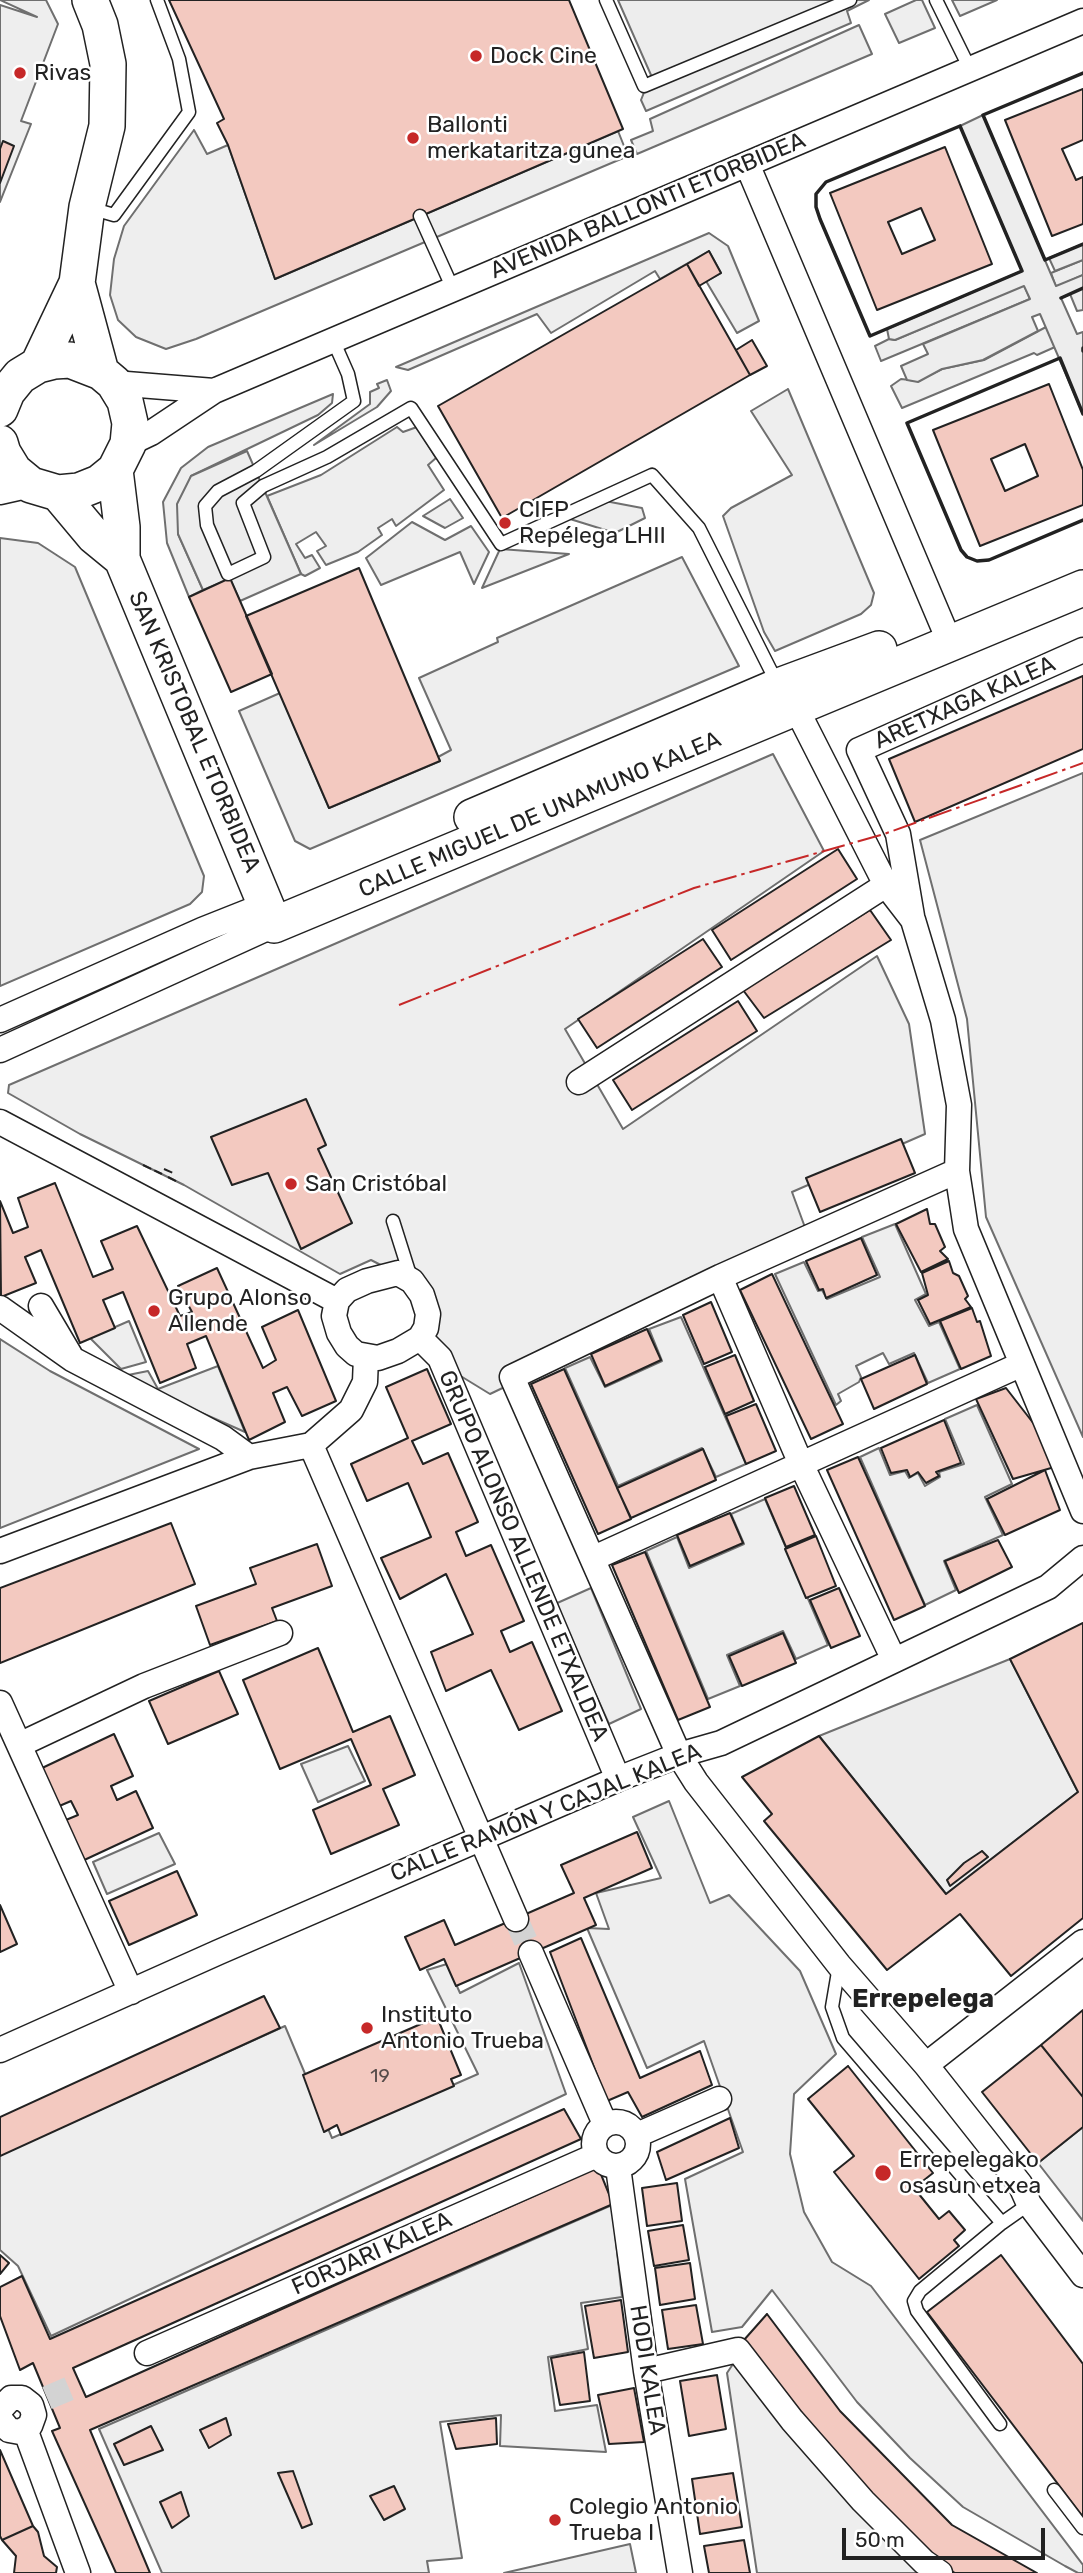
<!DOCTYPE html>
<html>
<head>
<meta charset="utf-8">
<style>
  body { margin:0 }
  #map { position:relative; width:1083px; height:2573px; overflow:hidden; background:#fff; font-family:Rubik,sans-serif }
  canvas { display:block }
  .scale { position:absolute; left:842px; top:2528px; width:203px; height:32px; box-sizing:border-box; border:4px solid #222; border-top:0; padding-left:9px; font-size:21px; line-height:24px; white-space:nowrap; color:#222; -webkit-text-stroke:5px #fff; paint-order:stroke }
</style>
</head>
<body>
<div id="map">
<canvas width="1083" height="2573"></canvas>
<div class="scale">50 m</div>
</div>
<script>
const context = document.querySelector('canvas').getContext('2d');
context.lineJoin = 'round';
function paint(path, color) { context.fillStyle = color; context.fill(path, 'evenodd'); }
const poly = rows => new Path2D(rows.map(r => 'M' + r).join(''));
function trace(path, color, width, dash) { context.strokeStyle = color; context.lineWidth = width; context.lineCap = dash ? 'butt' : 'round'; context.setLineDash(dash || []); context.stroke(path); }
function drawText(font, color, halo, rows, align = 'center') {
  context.font = font + ' Rubik,sans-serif'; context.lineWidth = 5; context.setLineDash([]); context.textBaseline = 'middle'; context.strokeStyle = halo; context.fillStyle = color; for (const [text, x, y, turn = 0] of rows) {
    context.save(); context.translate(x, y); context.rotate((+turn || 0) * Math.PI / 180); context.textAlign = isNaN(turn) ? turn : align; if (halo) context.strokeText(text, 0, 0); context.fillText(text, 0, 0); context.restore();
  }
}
const green = poly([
  [0,0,46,0,58,24,21,121,31,124,0,202,0,5,37,17,0,0],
  [916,0,922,0,935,28,899,43,885,14,916,0],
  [952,0,997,0,960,16,952,0],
  [859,25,872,54,637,154,631,140,653,131,650,119,859,25],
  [194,130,207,154,228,145,275,279,618,131,628,156,196,339,166,349,136,337,118,320,110,295,114,259,124,226,194,130],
  [709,233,728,246,759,321,737,333,706,281,721,273,709,251,660,279,655,271,551,333,537,314,408,370,396,367,709,233],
  [1083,260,1083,275,1056,287,1051,273,1083,260],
  [1024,285,1030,299,881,361,875,346,889,339,895,340,1024,285],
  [1046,327,1055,347,1037,355,1034,353,902,408,891,386,901,379,918,381,942,369,984,360,1046,327],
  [387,380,391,391,377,407,314,445,370,404,370,392,379,388,377,384,387,380],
  [788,389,874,593,871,605,861,614,775,651,764,632,723,516,731,508,792,475,751,411,788,389],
  [333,394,332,403,318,415,191,476,178,534,203,590,189,597,167,543,163,502,181,468,208,447,333,394],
  [397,427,403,432,417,427,436,458,428,465,444,490,396,526,392,519,378,528,382,535,358,552,326,565,317,551,326,546,316,532,296,544,305,558,312,555,320,568,305,576,301,574,267,496,321,475,397,427],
  [450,499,463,518,445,528,423,516,450,499],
  [605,501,642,508,645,518,615,533,570,519,605,501],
  [412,522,445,540,471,526,489,552,474,584,460,552,381,585,366,558,412,522],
  [0,538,38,543,75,567,204,876,202,892,190,904,0,986,0,538],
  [500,549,569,554,482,588,500,549],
  [682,557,739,666,310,849,295,841,239,711,280,693,329,808,440,761,438,757,451,750,419,678,498,642,497,638,682,557],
  [773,754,824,851,565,1029,623,1129,877,956,909,1024,925,1134,792,1192,810,1241,490,1394,410,1345,428,1314,412,1281,371,1260,340,1274,184,1185,80,1134,8,1093,9,1085,773,754],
  [1083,773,1083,1437,986,1217,967,1019,920,840,1083,773],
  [895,1224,926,1294,915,1300,929,1326,939,1322,960,1369,928,1383,914,1353,889,1364,883,1353,856,1366,861,1377,859,1382,838,1394,841,1401,836,1405,775,1274,804,1262,818,1291,822,1290,827,1299,880,1277,862,1237,895,1224],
  [681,1317,746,1464,716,1477,702,1448,618,1486,565,1368,590,1357,605,1387,662,1361,649,1329,681,1317],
  [129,1321,146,1362,121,1369,90,1338,129,1321],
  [0,1339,50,1371,199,1449,0,1528,0,1339],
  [218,1366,245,1432,186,1406,128,1375,148,1371,158,1389,218,1366],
  [977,1405,1012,1484,985,1497,1003,1535,944,1561,956,1590,925,1605,860,1457,879,1448,890,1475,905,1471,909,1478,918,1473,925,1486,940,1477,939,1472,964,1464,945,1419,977,1405],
  [765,1499,828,1645,796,1659,783,1631,727,1655,740,1686,708,1699,646,1551,677,1537,689,1568,744,1544,731,1514,765,1499],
  [591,1588,641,1709,609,1724,555,1604,591,1588],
  [348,1746,365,1781,318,1802,301,1764,348,1746],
  [669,1801,710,1903,729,1895,800,1971,836,2054,794,2094,790,2154,804,2212,832,2262,871,2286,1083,2565,1083,2573,1078,2573,1065,2566,963,2507,910,2458,857,2402,772,2290,742,2327,712,2332,685,2179,743,2152,704,2041,647,2068,587,1928,609,1929,596,1893,661,1878,633,1817,669,1801],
  [159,1833,175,1864,107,1894,93,1862,159,1833],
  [519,1963,566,2094,51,2336,18,2266,0,2250,0,2155,285,2026,332,2138,478,2074,427,1970,447,1964,460,1993,519,1963],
  [1083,2127,1083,2221,1038,2163,1083,2127],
  [612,2205,622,2297,581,2303,588,2349,548,2357,555,2411,597,2405,606,2452,500,2446,501,2415,440,2422,462,2558,427,2561,429,2573,162,2573,99,2429,612,2205],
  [747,2343,955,2573,757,2573,727,2373,747,2343],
  [630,2544,636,2573,504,2573,630,2544]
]);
const parking = poly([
  [618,0,869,0,847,11,851,23,646,111,641,100,651,75,618,0],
  [983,115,1056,286,1083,275,1083,310,1077,311,1070,294,1061,298,1077,334,1083,332,1083,414,1040,314,1032,317,1038,331,983,360,942,369,918,382,907,380,901,366,928,354,923,344,1030,299,1024,286,895,340,889,339,887,329,1022,271,960,126,983,115],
  [1083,244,1083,260,1055,271,1049,258,1083,244],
  [247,451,301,574,240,601,230,579,203,590,178,534,177,504,191,476,247,451],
  [1010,1659,1078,1792,946,1894,819,1736,1010,1659]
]);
const building = poly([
  [169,0,569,0,623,129,275,279,228,145,217,123,224,119,169,0],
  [1083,89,1083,140,1062,149,1076,180,1083,177,1083,224,1052,236,1005,120,1083,89],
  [3,141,14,146,0,183,0,149,3,141],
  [945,147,992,264,877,310,830,193,945,147],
  [921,208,935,240,902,254,888,222,921,208],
  [709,251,721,273,699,286,687,264,709,251],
  [687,264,750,375,502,518,438,406,687,264],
  [752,340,767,366,750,375,736,350,752,340],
  [1049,384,1083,470,1083,505,980,546,933,430,1049,384],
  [1025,444,1038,476,1005,491,991,459,1025,444],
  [359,568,440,761,329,808,246,616,359,568],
  [230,578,272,674,231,692,189,597,230,578],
  [1083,676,1083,749,915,822,889,759,1083,676],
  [838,849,857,879,731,960,712,930,838,849],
  [870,910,891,940,764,1018,743,990,870,910],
  [703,939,722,967,597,1048,578,1019,703,939],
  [738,1001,757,1031,632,1110,613,1080,738,1001],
  [306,1099,326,1145,318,1149,352,1223,301,1249,268,1173,232,1185,211,1137,306,1099],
  [901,1139,915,1173,820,1212,806,1178,901,1139],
  [55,1183,93,1277,113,1269,101,1241,137,1226,180,1316,192,1312,178,1286,217,1268,263,1368,276,1360,262,1327,298,1310,336,1401,302,1416,287,1387,273,1393,285,1422,249,1440,206,1336,187,1344,196,1368,160,1383,123,1292,103,1300,115,1328,80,1343,41,1250,25,1257,36,1283,1,1297,0,1201,13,1233,28,1227,18,1198,55,1183],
  [927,1209,930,1224,935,1224,945,1247,940,1251,948,1259,921,1272,896,1224,927,1209],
  [861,1238,877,1275,826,1298,823,1289,819,1290,806,1261,861,1238],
  [949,1261,953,1273,959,1276,968,1296,965,1299,971,1307,930,1324,918,1300,928,1295,922,1273,949,1261],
  [772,1274,843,1424,811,1439,740,1290,772,1274],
  [711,1302,732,1352,704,1364,683,1315,711,1302],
  [972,1308,977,1322,980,1321,991,1356,961,1369,940,1321,972,1308],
  [647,1329,661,1360,605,1386,591,1354,647,1329],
  [735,1355,754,1401,725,1414,705,1367,735,1355],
  [915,1355,927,1384,874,1409,861,1379,915,1355],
  [427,1369,451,1424,412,1441,423,1464,448,1453,478,1522,456,1532,466,1556,491,1545,524,1621,501,1631,510,1652,532,1642,562,1711,519,1730,491,1670,446,1691,431,1652,473,1634,446,1574,400,1599,381,1558,431,1537,408,1483,367,1501,351,1464,408,1438,386,1387,427,1369],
  [564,1369,631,1519,598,1534,531,1384,564,1369],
  [1006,1388,1065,1464,1013,1479,976,1399,1006,1388],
  [756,1404,776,1451,746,1464,726,1416,756,1404],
  [944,1420,961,1463,936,1472,939,1476,926,1483,918,1472,910,1477,907,1470,891,1473,881,1448,944,1420],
  [703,1449,716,1480,631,1518,617,1488,703,1449],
  [858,1457,925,1606,894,1620,827,1470,858,1457],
  [1045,1470,1060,1510,1005,1535,987,1499,1045,1470],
  [794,1486,815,1535,786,1547,765,1498,794,1486],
  [730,1513,743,1543,690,1566,677,1535,730,1513],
  [171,1523,195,1584,0,1663,0,1588,171,1523],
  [816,1536,836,1586,806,1598,785,1549,816,1536],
  [998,1540,1012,1567,959,1593,945,1561,998,1540],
  [317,1544,332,1586,272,1608,277,1621,210,1645,196,1606,256,1584,250,1568,317,1544],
  [645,1552,710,1707,678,1720,612,1565,645,1552],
  [839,1588,860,1636,831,1648,810,1600,839,1588],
  [1083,1623,1083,1918,1011,1976,960,1914,887,1970,764,1821,772,1814,742,1777,819,1736,946,1894,1078,1792,1010,1659,1083,1623],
  [783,1633,796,1663,742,1686,729,1656,783,1633],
  [318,1648,353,1732,390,1716,415,1775,383,1789,399,1825,331,1854,313,1810,371,1785,351,1739,280,1769,243,1680,318,1648],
  [219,1671,238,1714,168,1744,149,1701,219,1671],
  [114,1734,133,1776,111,1786,117,1800,136,1791,153,1828,80,1862,61,1822,78,1815,71,1801,57,1807,40,1769,114,1734],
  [637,1832,652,1868,584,1898,596,1925,456,1986,444,1959,420,1970,405,1937,444,1920,455,1945,574,1893,561,1865,637,1832],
  [982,1851,988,1857,950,1886,947,1880,964,1863,982,1851],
  [177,1871,197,1915,129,1945,109,1901,177,1871],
  [0,1905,17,1944,0,1952,0,1905],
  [581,1938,640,2078,700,2051,712,2085,642,2117,628,2092,607,2101,550,1952,581,1938],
  [264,1996,280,2028,0,2156,0,2117,264,1996],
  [1083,2010,1083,2097,1041,2045,1083,2010],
  [437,2017,461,2075,451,2079,454,2086,341,2135,337,2125,324,2132,303,2075,437,2017],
  [1041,2045,1083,2097,1083,2127,1038,2163,982,2092,1041,2045],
  [848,2066,933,2173,914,2188,939,2219,949,2211,965,2230,954,2240,959,2246,919,2279,834,2172,854,2156,808,2099,848,2066],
  [564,2109,581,2139,73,2368,86,2397,598,2167,613,2204,90,2430,150,2573,116,2573,52,2431,60,2428,33,2363,20,2370,0,2316,0,2287,22,2276,50,2339,564,2109],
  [730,2118,739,2148,666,2180,657,2152,730,2118],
  [677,2183,682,2221,647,2226,642,2188,677,2183],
  [683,2225,689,2260,654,2266,648,2231,683,2225],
  [0,2255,9,2263,0,2274,0,2255],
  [1001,2255,1083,2364,1083,2517,927,2312,1001,2255],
  [690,2263,695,2299,660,2305,655,2268,690,2263],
  [621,2300,628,2352,594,2358,585,2306,621,2300],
  [696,2305,703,2344,668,2349,662,2310,696,2305],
  [767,2314,840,2411,952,2525,1037,2573,955,2573,928,2557,873,2503,744,2340,767,2314],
  [584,2352,590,2401,560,2405,551,2358,584,2352],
  [717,2375,726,2429,689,2436,680,2381,717,2375],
  [634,2388,644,2442,609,2444,598,2395,634,2388],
  [226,2418,231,2435,209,2448,200,2430,226,2418],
  [496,2418,497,2444,456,2449,448,2424,496,2418],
  [151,2426,163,2450,124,2465,114,2444,151,2426],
  [0,2450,33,2526,2,2540,0,2536,0,2450],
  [293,2471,312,2524,302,2528,278,2473,293,2471],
  [733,2473,742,2527,700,2534,692,2479,733,2473],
  [394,2486,405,2509,384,2520,370,2496,394,2486],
  [181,2492,189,2516,172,2528,160,2502,181,2492],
  [33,2526,38,2532,44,2556,57,2567,56,2573,14,2573,16,2556,2,2540,33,2526],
  [744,2540,750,2573,709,2573,704,2546,744,2540]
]);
const streetTunnel = poly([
  [516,1919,531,1953],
  [47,2398,80,2384]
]);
const lane = poly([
  [606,0,644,86,850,0],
  [936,0,970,69],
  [90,208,114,215,189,112,179,59,157,0],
  [420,216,453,289],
  [333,340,348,374,354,401,256,471,218,491,205,506,207,525,228,574,264,557,243,503,263,486,327,457,411,408,501,544,652,475,699,528,777,683],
  [393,1221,411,1278],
  [839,1966,832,2007,843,2038,1002,2223,1029,2204],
  [1000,2424,917,2311,914,2301,920,2291,1002,2223],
  [1054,2490,1083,2528]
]);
const street = poly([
  [747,164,950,643],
  [114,383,214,391],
  [128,444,151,433,214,391,1083,21],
  [0,492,31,485],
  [796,708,886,885,913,920,943,1020,959,1105,957,1171,966,1229,1083,1511],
  [912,916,898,834,859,750,1083,650],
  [0,1020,202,930,265,905],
  [0,1050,274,925],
  [579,1082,886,885],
  [0,1122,337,1301],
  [957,1171,720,1277,512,1377,679,1755,696,1782,839,1965,926,2065,1020,2184,1029,2204,1083,2275],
  [398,1273,412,1281,422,1295,428,1314,426,1328,420,1338,398,1351,378,1358,356,1354,347,1346,339,1333,334,1316,337,1301,347,1290,367,1281,398,1273],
  [720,1277,801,1464,894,1660],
  [41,1306,70,1355],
  [0,1308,72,1359,223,1438,249,1457],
  [420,1338,440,1358,618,1779],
  [311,1445,516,1919],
  [0,1551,249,1457,311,1445,351,1410,365,1382,366,1357],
  [594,1558,1022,1364],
  [0,1703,131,1992],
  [19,1745,144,1686,280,1633],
  [531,1953,605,2124],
  [0,2050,219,1952,618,1779,679,1755,721,1743,1048,1587,1083,1558],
  [926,2065,1083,1942],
  '594 2144a22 22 0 1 1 44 0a22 22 0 1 1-44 0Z',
  [637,2135,719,2099],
  [618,2167,646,2371,680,2573],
  [147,2353,597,2155],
  [646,2371,738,2350,792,2420,863,2501,924,2562,940,2573],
  [0,2410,11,2398,22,2398,31,2405,34,2415,30,2426,20,2432,9,2430,0,2419],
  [25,2429,78,2573]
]);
const secondary = poly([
  [77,283,101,372],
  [38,365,77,283,87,207,107,126,108,64,100,25,90,0],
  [0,409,7,392,20,376,38,365,54,361,70,360,101,372,114,383,125,401,130,423,128,444,115,470,99,483,79,491,58,493,31,485,14,471,3,453,0,443],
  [115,470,122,527,122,559,274,925,1083,588],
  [58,493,94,536,122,559],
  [472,817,779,686,879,649]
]);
const fence = poly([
  [143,1165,162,1174],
  [164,1169,173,1173],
  [168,1177,178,1182]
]);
const wall = poly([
  [1083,73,983,115,1045,260,1083,244],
  [960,126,1022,271,870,336,820,219,816,207,816,194,826,182,960,126],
  [1061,298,1083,288],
  [1083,348,1083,351],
  [1083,414,1060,358,907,423,961,550,967,557,977,561,989,560,1083,520]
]);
const power = poly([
  [399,1005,694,888,884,834,1083,763]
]);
const markers = [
  [476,56,7,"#c62828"],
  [20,73,7,"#c62828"],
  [413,138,7,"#c62828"],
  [505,523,7,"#c62828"],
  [291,1184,7,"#c62828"],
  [154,1311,7,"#c62828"],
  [367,2028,7,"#c62828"],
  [883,2173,9,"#c62828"],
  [555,2520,7,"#c62828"]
];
const numberNames = [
  ["19",380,2077]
];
const poiNames = [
  ["Dock Cine",490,56],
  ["Rivas",34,73],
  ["Ballonti",427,125],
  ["merkataritza gunea",427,151],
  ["CIFP",519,510],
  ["Repélega LHII",519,536],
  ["San Cristóbal",305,1184],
  ["Grupo Alonso",168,1298],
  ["Allende",168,1324],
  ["Instituto",381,2015],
  ["Antonio Trueba",381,2041],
  ["Errepelegako",899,2160],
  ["osasun etxea",899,2186],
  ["Colegio Antonio",569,2507],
  ["Trueba I",569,2533]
];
const streetNames = [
  ["AVENIDA BALLONTI ETORBIDEA",648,206,-23],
  ["ARETXAGA KALEA",965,703,-24],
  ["SAN KRISTOBAL ETORBIDEA",194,732,67],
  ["CALLE MIGUEL DE UNAMUNO KALEA",540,815,-23],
  ["GRUPO ALONSO ALLENDE ETXALDEA",523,1556,67],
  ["CALLE RAMÓN Y CAJAL KALEA",546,1813,-22],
  ["FORJARI KALEA",372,2254,-24],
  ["HODI KALEA",647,2370,81]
];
const quarterNames = [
  ["Errepelega",923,1999]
];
paint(green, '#eee');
trace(green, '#6f6f6f', 2);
paint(parking, '#ededed');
trace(parking, '#6f6f6f', 2);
paint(building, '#f3c9c0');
trace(building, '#222', 2);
trace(streetTunnel, '#d3d3d3', 24, [24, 12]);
trace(lane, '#222', 15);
trace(street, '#222', 27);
trace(secondary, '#222', 38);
trace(lane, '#fff', 12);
trace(street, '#fff', 24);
trace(secondary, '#fff', 35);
trace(fence, '#222', 2, [9, 3.5]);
trace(wall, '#222', 3.5);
trace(power, '#c62828', 2, [24, 5, 3.5, 5]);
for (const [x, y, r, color] of markers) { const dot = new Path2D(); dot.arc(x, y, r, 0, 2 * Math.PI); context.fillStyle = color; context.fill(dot); trace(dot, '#fff', 2.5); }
drawText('19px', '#564c4a', null, numberNames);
drawText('23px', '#222', '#fff', poiNames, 'left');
drawText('23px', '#222', '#fff', streetNames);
drawText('bold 26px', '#222', '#fff', quarterNames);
</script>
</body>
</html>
